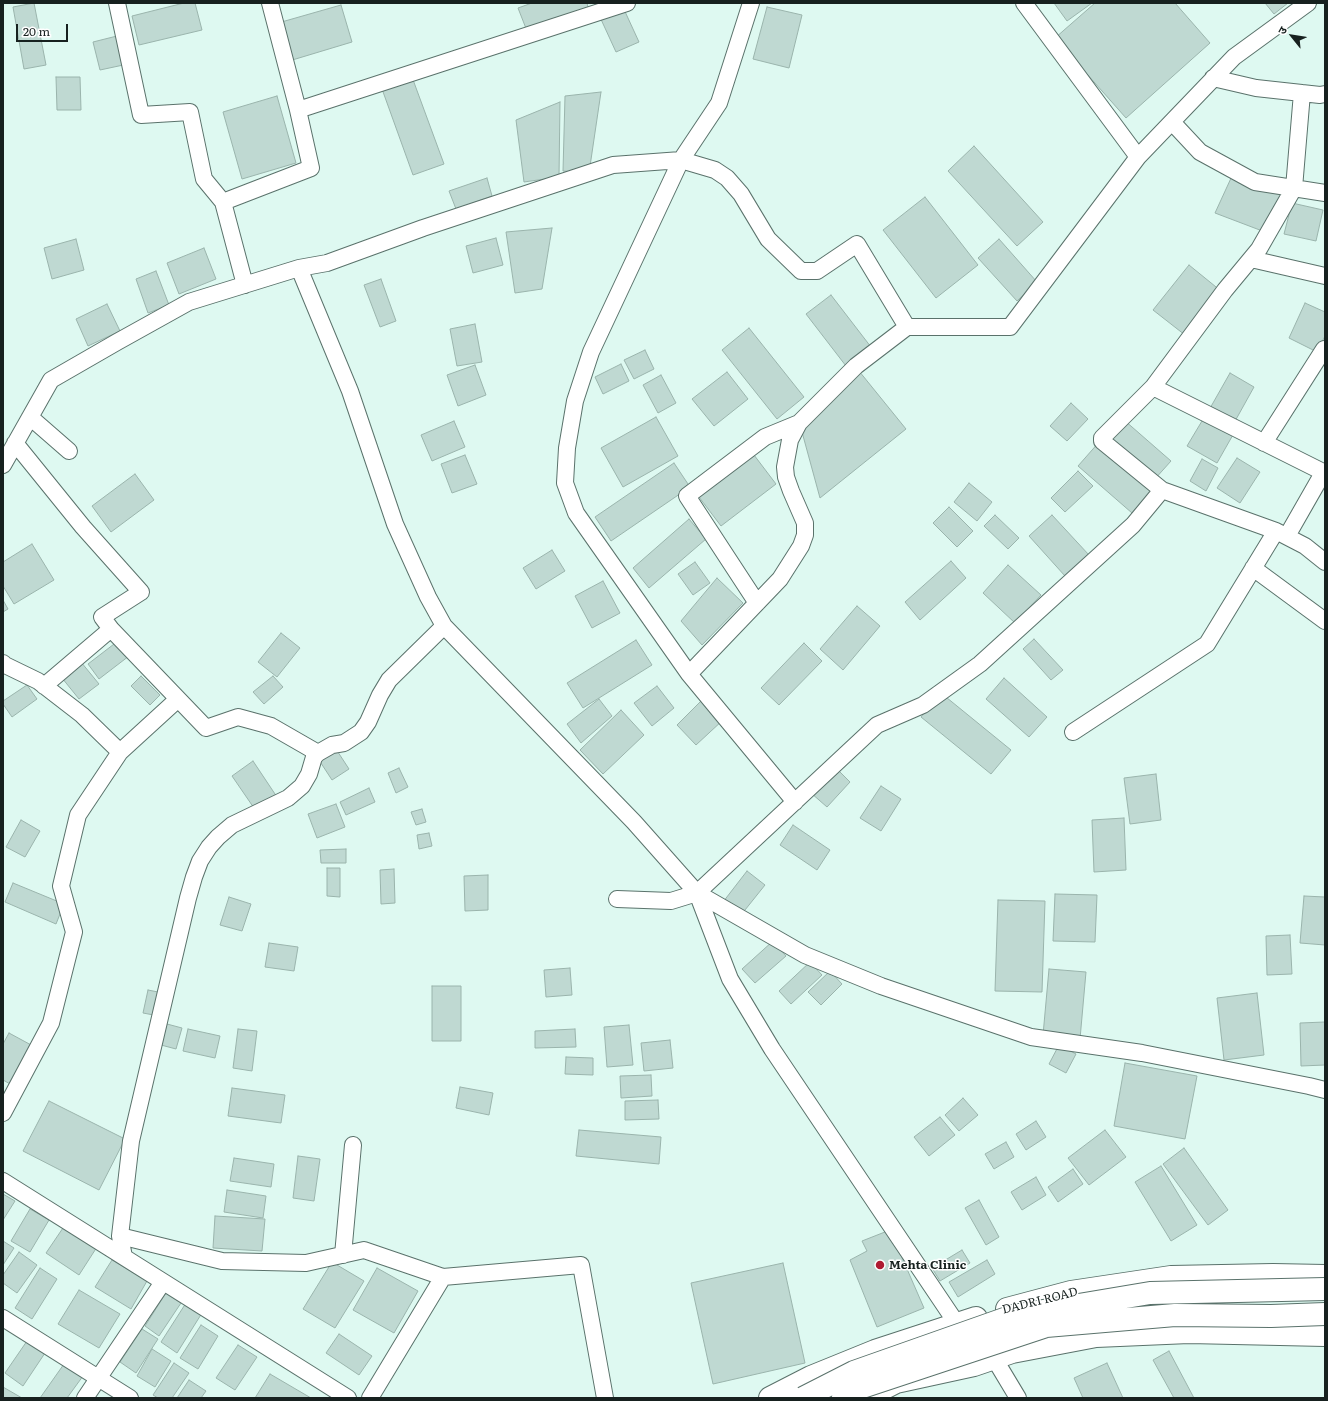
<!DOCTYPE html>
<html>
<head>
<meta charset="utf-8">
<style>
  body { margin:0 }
  #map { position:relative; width:1328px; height:1401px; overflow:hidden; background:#def9f1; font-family:Literata,"Noto Sans Devanagari",serif }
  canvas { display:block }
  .frame { position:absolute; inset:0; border:4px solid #17211f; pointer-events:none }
  .north { position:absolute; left:1272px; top:16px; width:40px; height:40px; -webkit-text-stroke:3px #fff; paint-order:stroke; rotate:300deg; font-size:11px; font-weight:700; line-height:16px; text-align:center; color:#17211f }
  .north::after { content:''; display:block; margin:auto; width:14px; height:18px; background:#17211f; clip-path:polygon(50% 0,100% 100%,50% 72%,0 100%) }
  .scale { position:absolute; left:16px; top:24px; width:52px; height:18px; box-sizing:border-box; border:2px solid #17211f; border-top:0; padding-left:5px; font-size:12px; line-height:14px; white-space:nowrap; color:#17211f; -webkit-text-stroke:3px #fff; paint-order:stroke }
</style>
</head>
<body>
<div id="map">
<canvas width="1328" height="1401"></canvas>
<div class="frame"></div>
<div class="north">उ</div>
<div class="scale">20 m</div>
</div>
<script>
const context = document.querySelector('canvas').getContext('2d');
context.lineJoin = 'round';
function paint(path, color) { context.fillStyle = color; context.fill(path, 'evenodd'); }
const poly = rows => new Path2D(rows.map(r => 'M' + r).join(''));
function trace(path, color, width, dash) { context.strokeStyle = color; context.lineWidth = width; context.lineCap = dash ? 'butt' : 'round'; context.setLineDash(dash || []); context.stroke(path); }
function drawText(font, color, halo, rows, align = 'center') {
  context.font = font + ' Literata,serif'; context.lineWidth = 3; context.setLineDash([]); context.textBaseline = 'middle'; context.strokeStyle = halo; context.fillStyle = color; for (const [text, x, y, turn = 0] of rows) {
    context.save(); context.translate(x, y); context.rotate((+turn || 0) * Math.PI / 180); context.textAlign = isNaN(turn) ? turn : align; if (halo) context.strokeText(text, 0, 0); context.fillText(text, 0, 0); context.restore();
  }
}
const building = poly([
  [34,3,46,65,24,69,13,7,34,3],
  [184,3,195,3,202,30,139,45,132,16,184,3],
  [532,3,587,3,588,7,527,31,518,8,532,3],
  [1054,3,1092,3,1067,21,1054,3],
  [1095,3,1175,3,1210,43,1126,118,1055,38,1095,3],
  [1265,3,1288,3,1274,14,1265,3],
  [341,5,352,42,289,61,278,23,341,5],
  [622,5,639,42,616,52,599,15,622,5],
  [767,7,802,15,789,68,753,59,767,7],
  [121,35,128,64,100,70,93,42,121,35],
  [56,77,80,77,81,110,57,110,56,77],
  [412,77,444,164,413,175,382,89,412,77],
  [601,92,589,173,563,171,565,96,601,92],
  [277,96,296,163,242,179,223,112,277,96],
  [560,102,559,177,524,182,516,120,560,102],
  [974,146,1043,222,1017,246,948,171,974,146],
  [1232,176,1282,194,1265,232,1215,213,1232,176],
  [487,178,492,196,456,209,449,191,487,178],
  [925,197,978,265,936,298,883,230,925,197],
  [1292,203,1323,210,1316,241,1284,234,1292,203],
  [552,228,542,289,515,293,506,232,552,228],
  [496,238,503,265,473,273,466,246,496,238],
  [76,239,84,270,52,279,44,248,76,239],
  [999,239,1037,282,1017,301,978,258,999,239],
  [204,248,216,279,179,294,167,263,204,248],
  [1189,265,1221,291,1185,335,1153,310,1189,265],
  [156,271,169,305,148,313,136,279,156,271],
  [381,279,396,321,380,327,364,285,381,279],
  [831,295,871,347,846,366,806,314,831,295],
  [1305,303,1325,312,1325,336,1317,352,1289,338,1305,303],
  [107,304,120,331,88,346,76,319,107,304],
  [475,324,482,362,457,366,450,329,475,324],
  [749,328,804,397,777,419,722,350,749,328],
  [645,350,654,369,634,379,624,360,645,350],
  [621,364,629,381,603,394,595,377,621,364],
  [475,365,486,395,458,406,447,375,475,365],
  [859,371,906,429,820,498,802,432,859,371],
  [727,372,748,399,714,426,692,399,727,372],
  [1230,373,1254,387,1234,423,1209,410,1230,373],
  [661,375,676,403,658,413,643,385,661,375],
  [1071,403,1088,419,1067,441,1050,426,1071,403],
  [1205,416,1234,433,1217,463,1187,446,1205,416],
  [656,417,678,456,623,487,601,448,656,417],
  [1124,420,1171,461,1154,480,1108,439,1124,420],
  [454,421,465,447,432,461,421,435,454,421],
  [1100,441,1154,488,1132,513,1078,466,1100,441],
  [465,455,477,484,452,493,441,464,465,455],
  [754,455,776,484,721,526,699,497,754,455],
  [1237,458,1260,472,1240,503,1217,488,1237,458],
  [1202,459,1218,468,1206,491,1190,481,1202,459],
  [674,463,690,487,611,541,595,517,674,463],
  [1078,471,1093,486,1065,512,1051,498,1078,471],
  [135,474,154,500,111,532,92,506,135,474],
  [969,483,992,502,977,521,954,502,969,483],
  [949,507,973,531,957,547,933,523,949,507],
  [995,515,1019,538,1008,549,984,526,995,515],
  [1052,515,1089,555,1065,576,1029,536,1052,515],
  [689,519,706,539,649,588,633,568,689,519],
  [32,544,54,580,14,604,3,586,3,562,32,544],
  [552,550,565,571,536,589,523,568,552,550],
  [951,561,966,578,920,620,905,602,951,561],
  [695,562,710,583,693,595,678,574,695,562],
  [1008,565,1041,595,1015,623,983,593,1008,565],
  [717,578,743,603,702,645,681,621,717,578],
  [603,581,620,613,592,628,575,596,603,581],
  [3,600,8,609,3,612,3,600],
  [857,606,880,626,843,670,820,649,857,606],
  [281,633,300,648,277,677,258,662,281,633],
  [1034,639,1063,670,1051,680,1023,649,1034,639],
  [636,640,652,665,583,708,567,683,636,640],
  [118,641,129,656,99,679,88,664,118,641],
  [804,643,822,661,779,705,761,688,804,643],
  [81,662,99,684,79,699,62,678,81,662],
  [141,676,160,695,150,705,131,686,141,676],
  [273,676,283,687,264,704,253,692,273,676],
  [1004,678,1047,717,1029,737,986,699,1004,678],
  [27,685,37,699,12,717,3,704,3,701,27,685],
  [657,686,674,708,652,726,634,703,657,686],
  [941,693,1011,750,991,774,921,717,941,693],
  [599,699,612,716,581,743,567,724,599,699],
  [703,699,723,720,696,745,677,725,703,699],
  [621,710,644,735,603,774,580,750,621,710],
  [334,746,349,769,332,780,317,757,334,746],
  [253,761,277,797,256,811,232,776,253,761],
  [835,767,850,782,827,807,811,793,835,767],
  [399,768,408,787,396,793,388,773,399,768],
  [1156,774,1161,820,1130,824,1124,778,1156,774],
  [881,786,901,799,881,831,860,818,881,786],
  [369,788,375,802,346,815,340,802,369,788],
  [336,804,345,827,317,838,308,814,336,804],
  [422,809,426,822,416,825,411,812,422,809],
  [1124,818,1126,870,1094,872,1092,820,1124,818],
  [21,820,40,831,25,857,6,847,21,820],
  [793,825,830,850,817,870,780,845,793,825],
  [429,833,432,846,419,849,417,835,429,833],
  [346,849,346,863,321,863,320,850,346,849],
  [327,868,340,868,340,897,327,896,327,868],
  [394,869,395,903,381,904,380,870,394,869],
  [747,871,765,885,741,915,723,902,747,871],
  [488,875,488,910,465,911,464,876,488,875],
  [13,883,64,904,56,924,5,902,13,883],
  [1055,894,1097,895,1095,942,1053,941,1055,894],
  [1304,896,1325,897,1325,945,1300,943,1304,896],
  [229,897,251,904,242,931,220,925,229,897],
  [998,900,1045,901,1042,992,995,991,998,900],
  [1290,935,1292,974,1267,975,1266,936,1290,935],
  [773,941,786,956,755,983,742,969,773,941],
  [269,943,298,947,294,971,265,967,269,943],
  [810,962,822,975,791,1004,779,991,810,962],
  [570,968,572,995,546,997,544,970,570,968],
  [1049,969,1086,972,1080,1039,1043,1035,1049,969],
  [830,971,842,984,821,1005,808,992,830,971],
  [432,986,461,986,461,1041,432,1041,432,986],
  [148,990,163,993,159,1016,143,1013,148,990],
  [1257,993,1264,1055,1224,1060,1217,998,1257,993],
  [1325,1022,1325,1065,1301,1066,1300,1023,1325,1022],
  [167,1024,182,1028,176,1049,161,1045,167,1024],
  [629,1025,633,1065,607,1067,604,1027,629,1025],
  [188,1029,220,1036,215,1058,183,1051,188,1029],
  [238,1029,257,1031,252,1071,233,1068,238,1029],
  [575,1029,576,1047,535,1048,535,1031,575,1029],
  [9,1033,33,1046,12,1085,3,1080,3,1044,9,1033],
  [670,1040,673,1068,644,1071,641,1043,670,1040],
  [1059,1045,1076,1054,1066,1073,1049,1064,1059,1045],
  [566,1057,593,1058,593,1075,565,1074,566,1057],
  [1125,1063,1197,1076,1185,1139,1114,1126,1125,1063],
  [651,1075,652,1096,621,1098,620,1076,651,1075],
  [460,1087,493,1093,489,1115,456,1108,460,1087],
  [232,1088,285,1095,281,1123,228,1116,232,1088],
  [963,1098,978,1115,959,1131,945,1115,963,1098],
  [658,1100,659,1119,625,1120,625,1101,658,1100],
  [49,1101,125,1139,99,1190,23,1151,49,1101],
  [940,1117,955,1135,929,1156,914,1137,940,1117],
  [1036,1121,1046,1137,1026,1150,1016,1134,1036,1121],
  [579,1130,661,1137,659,1164,576,1156,579,1130],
  [1105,1130,1126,1157,1089,1185,1068,1158,1105,1130],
  [1006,1142,1014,1157,994,1169,985,1154,1006,1142],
  [1184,1148,1228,1210,1208,1225,1163,1164,1184,1148],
  [298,1156,320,1159,314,1201,293,1198,298,1156],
  [234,1158,274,1164,271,1187,230,1181,234,1158],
  [1161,1166,1197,1225,1171,1241,1135,1182,1161,1166],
  [1073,1169,1083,1184,1058,1202,1048,1187,1073,1169],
  [1036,1177,1046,1195,1022,1210,1011,1192,1036,1177],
  [227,1190,266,1196,263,1218,224,1212,227,1190],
  [3,1194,15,1201,3,1220,3,1194],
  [979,1200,999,1237,986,1245,965,1208,979,1200],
  [30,1209,49,1220,30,1252,11,1241,30,1209],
  [215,1216,265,1219,262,1251,213,1248,215,1216],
  [65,1225,97,1247,79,1275,46,1253,65,1225],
  [890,1230,924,1308,877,1327,850,1260,867,1251,862,1241,890,1230],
  [3,1241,14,1248,3,1265,3,1241],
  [962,1250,970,1263,940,1281,932,1268,962,1250],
  [19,1252,37,1265,17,1293,3,1283,3,1275,19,1252],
  [112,1260,147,1281,131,1309,95,1287,112,1260],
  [987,1260,995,1274,958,1297,949,1282,987,1260],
  [332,1262,364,1281,335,1328,303,1309,332,1262],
  [783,1263,805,1363,713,1384,691,1283,783,1263],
  [40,1268,57,1279,32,1319,15,1308,40,1268],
  [377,1268,418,1291,394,1333,353,1310,377,1268],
  [79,1290,120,1314,99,1348,58,1324,79,1290],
  [166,1293,181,1303,159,1336,145,1326,166,1293],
  [186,1303,202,1313,177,1353,161,1342,186,1303],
  [201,1325,218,1336,198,1369,180,1358,201,1325],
  [142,1329,158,1339,136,1373,120,1362,142,1329],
  [339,1334,372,1356,359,1375,326,1353,339,1334],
  [27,1341,45,1353,23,1386,5,1373,27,1341],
  [238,1345,257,1357,235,1390,216,1378,238,1345],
  [152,1349,171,1361,155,1387,137,1376,152,1349],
  [1169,1351,1194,1398,1174,1398,1153,1360,1169,1351],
  [174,1363,189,1373,172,1398,158,1398,153,1395,174,1363],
  [1107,1363,1123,1398,1083,1398,1074,1378,1107,1363],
  [64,1364,83,1376,67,1398,40,1398,64,1364],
  [270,1374,311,1398,255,1398,270,1374],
  [189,1380,206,1391,201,1398,177,1398,189,1380],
  [3,1387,22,1398,3,1398,3,1387]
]);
const street = poly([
  [117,3,141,115,190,112,204,179,223,202],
  [270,3,298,110],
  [751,3,719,103,681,160,591,352,575,401,567,448,565,483,576,513,689,674,795,802],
  [1024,3,1138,157],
  [1213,78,1256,88,1320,95,1325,94],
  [1172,122,1200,152,1255,182,1325,193],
  [1251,259,1325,276],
  [299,268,350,391,395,524,428,597,444,626,634,822,697,893,730,979,772,1049,957,1324,961,1334],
  [245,285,223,202,311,168,298,110,627,3],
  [1153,387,1325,473],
  [30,417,69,451],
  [15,443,83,527,141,592,102,617,111,629],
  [1264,443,1324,349],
  [3,465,51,380,117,342,189,302,299,268,327,263,423,228,613,165,681,160,715,170,727,178,741,194,768,239,801,271,817,271,857,244,907,327],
  [1162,490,1102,441,1102,438,1153,387,1225,290,1259,249,1294,188,1302,93],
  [1287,536,1323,473],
  [1253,568,1325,621],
  [757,603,687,496,765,437,799,423],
  [3,663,5,665,38,681,82,715,120,752],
  [689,674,780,579,801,546,805,535,805,523,791,491,786,477,785,467,790,440,799,423,856,366,907,327,1010,327,1138,157,1234,57,1308,3],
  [44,686,111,629,206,728,238,717,271,726,318,753],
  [1073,732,1207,644,1276,531],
  [697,893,805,955,881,986,1031,1037,1142,1053,1309,1086,1325,1090],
  [617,899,671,901,697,893,877,725,923,705,980,664,1133,525,1162,490,1276,531,1305,546,1325,562],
  [3,1113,51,1023,74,932,61,886,78,815,120,752,178,699],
  [3,1181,348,1398],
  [120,1236,222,1261,306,1263,364,1250,443,1277],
  [343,1255,353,1145],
  [124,1257,120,1236,131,1141,188,898,194,877,200,861,209,847,218,837,232,825,288,798,302,786,309,774,314,757,318,753,332,745,344,743,361,732,368,722,380,695,389,680,444,626],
  [3,1318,130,1398],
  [994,1358,1018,1398],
  [85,1398,163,1282],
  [370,1398,443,1277,581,1265,605,1398]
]);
const secondary = poly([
  [1007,1309,1071,1292,1171,1277,1273,1275,1325,1276],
  [770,1398,811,1377,875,1351,976,1318],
  [865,1398,896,1382,974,1365,1012,1352,1096,1336,1189,1332,1325,1335]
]);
const secondaryBridge = poly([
  [803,1398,854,1372,1013,1316,1150,1293,1325,1289],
  [843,1398,859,1388,1046,1326,1175,1315,1271,1316,1325,1314]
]);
const markers = [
  [880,1265,5,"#af1b32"]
];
const poiNames = [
  ["Mehta Clinic",889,1265]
];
const streetNames = [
  ["DADRI ROAD",1040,1301,-14]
];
paint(building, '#bfd9d2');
trace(building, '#9ab4ac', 1);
trace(street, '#5a726b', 18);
trace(secondary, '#5a726b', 24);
trace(street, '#fff', 16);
trace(secondary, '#fff', 22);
trace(secondaryBridge, '#5a726b', 24, []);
trace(secondaryBridge, '#fff', 22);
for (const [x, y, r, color] of markers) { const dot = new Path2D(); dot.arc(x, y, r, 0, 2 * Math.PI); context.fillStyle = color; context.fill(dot); trace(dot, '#fff', 1.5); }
drawText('bold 12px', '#17211f', '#fff', poiNames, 'left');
drawText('12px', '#17211f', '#fff', streetNames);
</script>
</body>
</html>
